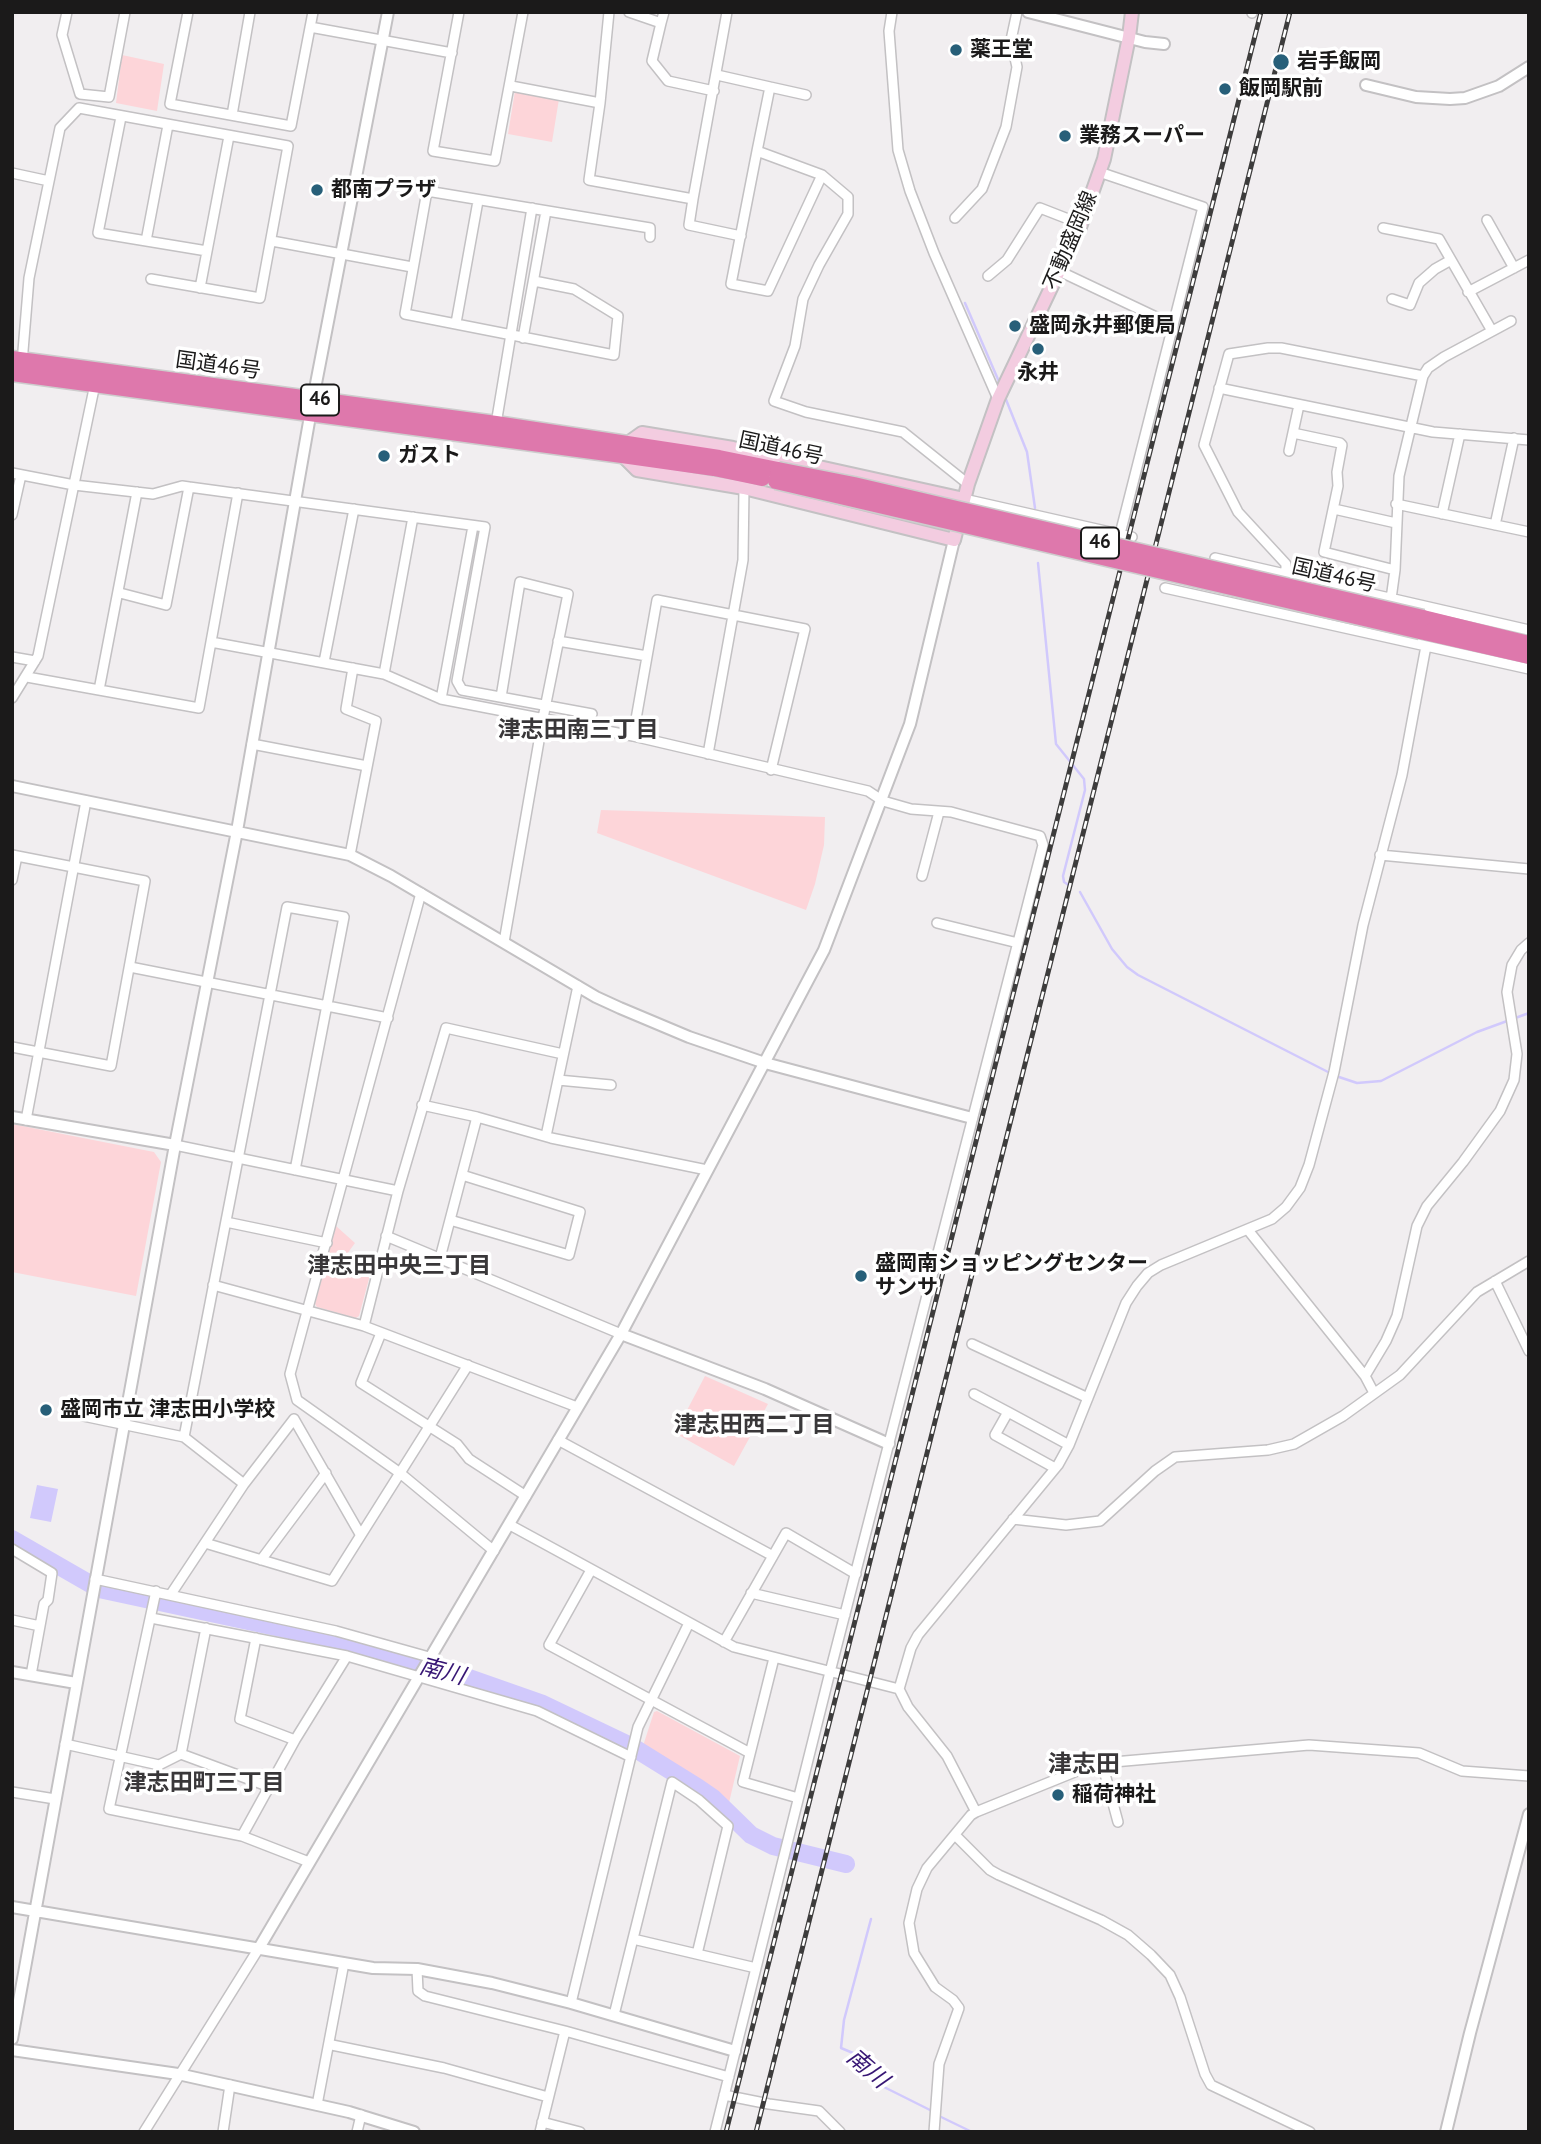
<!DOCTYPE html>
<html>
<head>
<meta charset="utf-8">
<style>
  body { margin:0 }
  #map { position:relative; width:1541px; height:2144px; overflow:hidden; background:#f1eef0; font-family:"PT Sans",sans-serif }
  canvas { display:block }
  .frame { position:absolute; inset:0; border:14px solid #1b1a1a; pointer-events:none }
</style>
</head>
<body>
<div id="map">
<canvas width="1541" height="2144"></canvas>
<div class="frame"></div>
</div>
<script>
const context = document.querySelector('canvas').getContext('2d');
context.lineJoin = 'round';
function paint(path, color) { context.fillStyle = color; context.fill(path, 'evenodd'); }
const poly = rows => new Path2D(rows.map(r => 'M' + r).join(''));
function trace(path, color, width, dash) { context.strokeStyle = color; context.lineWidth = width; context.lineCap = dash ? 'butt' : 'round'; context.setLineDash(dash || []); context.stroke(path); }
function drawText(font, color, halo, rows, align = 'center') {
  context.font = font + ' "PT Sans","Noto Sans JP",sans-serif'; context.lineWidth = 7; context.setLineDash([]); context.textBaseline = 'middle'; context.strokeStyle = halo; context.fillStyle = color; for (const [text, x, y, turn = 0] of rows) {
    context.save(); context.translate(x, y); context.rotate((+turn || 0) * Math.PI / 180); context.textAlign = isNaN(turn) ? turn : align; if (halo) context.strokeText(text, 0, 0); context.fillText(text, 0, 0); context.restore();
  }
}
const green = poly([
  [122,55,164,64,157,111,116,103],
  [515,91,559,99,552,142,508,134],
  [601,810,825,817,824,845,815,884,806,910,597,833],
  [12,1124,154,1152,161,1162,136,1296,12,1272],
  [336,1226,355,1243,347,1254,370,1275,359,1316,356,1318,317,1307,315,1304],
  [705,1376,768,1404,734,1466,675,1433],
  [657,1711,740,1756,728,1807,708,1789,642,1749,654,1712]
]);
const water = poly([
  [37,1485,58,1489,51,1522,30,1518]
]);
const stream = poly([
  [965,303,1000,384],
  [1005,397,1027,452,1035,508],
  [1038,563,1056,744,1084,779,1085,790,1063,876,1064,882,1070,886],
  [1080,892,1112,949,1127,967,1138,975,1330,1073],
  [1336,1076,1357,1083,1381,1081,1477,1032,1529,1013],
  [871,1919,844,2020,841,2048,853,2053,876,2083,932,2111],
  [937,2115,972,2132]
]);
const river = poly([
  [12,1539,99,1589,290,1630,469,1678,543,1704,631,1746,697,1787,713,1798,751,1835,773,1846,846,1864]
]);
const minor = poly([
  [67,12,62,35,80,94,109,97,125,12],
  [188,12,170,104,291,126,313,12],
  [459,12,433,151,495,161,523,12],
  [629,12,661,23,664,12],
  [892,12,889,31,898,150,910,191,934,253,998,399],
  [1252,13,1252,12],
  [661,23,652,61,668,81,714,91],
  [310,27,452,53],
  [717,75,770,87,757,151,822,175,848,197,848,214,819,265,803,299,795,346,774,401,806,412,903,432,968,484],
  [511,86,600,103,589,180,693,199,727,12],
  [770,87,806,95],
  [600,103,609,12],
  [232,115,250,12],
  [121,117,98,233,207,251],
  [757,151,731,284,768,291,822,175],
  [1099,172,1203,207,1120,534],
  [12,173,49,181],
  [693,199,689,225,741,236],
  [955,218,982,189,1006,127,1017,67,1011,40,1017,12],
  [1487,220,1514,268],
  [1383,228,1439,239,1492,331],
  [146,241,168,125],
  [272,241,412,267],
  [1059,271,1173,325],
  [988,276,1007,260,1040,208,1081,224],
  [534,281,574,289,618,316,614,355,405,314,427,191,650,228,650,237],
  [200,288,229,136],
  [1468,292,1529,260],
  [1392,299,1410,305,1419,283,1435,269,1451,260],
  [456,323,478,201],
  [523,338,546,211],
  [22,363,29,278,60,128,79,108,288,146,260,298,151,279],
  [1219,388,1433,432,1529,440],
  [496,424,532,208],
  [1293,433,1340,443,1342,445,1337,472,1338,486,1324,552,1395,570],
  [1289,451,1299,405],
  [12,473,74,485,153,494,182,486,189,487,485,527,457,681,462,690,592,714],
  [964,499,1132,537],
  [1396,504,1529,532],
  [1334,509,1396,523],
  [1442,514,1460,434],
  [12,515,21,475],
  [1495,525,1514,438],
  [1215,558,1529,630],
  [1286,575,1286,564,1238,512,1204,445,1229,354,1268,348,1281,348,1423,376],
  [1165,588,1426,646],
  [120,593,166,605,189,487],
  [1391,599,1395,570,1399,476,1423,376,1428,368,1444,357,1511,321],
  [558,641,647,656],
  [211,642,384,674,441,699,633,736,868,791,883,801,911,809,951,812,1040,836,1043,845,830,1672,715,2132],
  [12,657,35,661],
  [324,662,354,509],
  [384,674,413,517],
  [27,677,199,708,238,493],
  [99,690,137,492],
  [501,697,520,582,568,594,543,718,504,942],
  [12,698,38,656,95,384],
  [441,699,473,526],
  [633,736,657,600,805,629,771,770],
  [252,744,367,766],
  [708,754,743,560,744,488],
  [12,855,145,881,111,1066,12,1047],
  [350,855,376,721,346,709,353,668],
  [1380,855,1529,869],
  [922,876,939,812],
  [12,880,17,856],
  [421,893,290,1374,297,1400,400,1473,494,1551],
  [937,923,1018,943],
  [130,967,388,1018],
  [558,1080,611,1085],
  [422,1105,477,1117,551,1138,707,1170],
  [26,1120,86,801],
  [546,1136,578,986],
  [175,1145,398,1191],
  [450,1220,569,1255,580,1212,462,1175],
  [226,1222,327,1243],
  [1248,1230,1365,1376,1374,1393],
  [386,1236,621,1334],
  [440,1258,477,1117],
  [1495,1281,1529,1351],
  [213,1285,364,1326,577,1407],
  [364,1326,398,1191,446,1028,563,1054],
  [381,1333,361,1383,457,1444,469,1459,526,1496],
  [972,1344,1088,1398],
  [1365,1376,1386,1341,1397,1316,1417,1226,1427,1206,1463,1162,1500,1111,1514,1080,1517,1054,1507,992,1512,965,1521,950,1529,943],
  [974,1394,1008,1412,995,1435,1055,1468],
  [1008,1412,1069,1445],
  [83,1416,184,1437,244,1484],
  [184,1437,287,907,344,917,295,1170],
  [558,1440,773,1556],
  [1013,1519,1066,1525,1100,1521,1155,1471,1175,1457,1268,1450,1294,1444,1343,1416,1400,1375,1477,1292,1529,1261],
  [510,1525,734,1647,899,1689],
  [205,1543,332,1581,468,1365],
  [12,1549,52,1573,48,1600,44,1604,31,1675],
  [261,1560,326,1473],
  [591,1570,549,1645,750,1753],
  [95,1579,336,1631,429,1657],
  [156,1591,109,1809,242,1836,309,1862],
  [751,1593,845,1615],
  [171,1594,244,1484,294,1419,360,1534],
  [151,1618,347,1656],
  [12,1620,40,1626],
  [256,1638,240,1719,295,1740],
  [724,1642,786,1533,856,1574],
  [774,1658,743,1782,798,1798],
  [65,1744,159,1765,181,1754,270,1787],
  [181,1754,206,1628],
  [1102,1763,1118,1822],
  [12,1792,55,1799],
  [976,1812,947,1756,908,1707,899,1689,911,1648,918,1635,1058,1465,1069,1445,1126,1303,1137,1286,1148,1273,1161,1265,1272,1219,1286,1207,1300,1188,1309,1165,1334,1072,1363,925,1402,775,1426,646,1529,669],
  [955,1835,990,1870,999,1875,1101,1920,1128,1935,1151,1955,1170,1975,1180,1997,1205,2074,1211,2085,1310,2132],
  [242,1836,295,1740,347,1656,537,1711,631,1757],
  [633,1939,756,1968],
  [417,1969,418,1991,425,1996,565,2031,729,2077],
  [571,2003,638,1727,689,1623],
  [614,2015,672,1782,699,1800,728,1826,697,1954],
  [332,2045,444,2068,548,2097],
  [724,2095,769,2104,819,2111,840,2132],
  [317,2105,344,1963],
  [542,2122,580,2132],
  [144,2132,259,1948],
  [223,2132,230,2085],
  [357,2132,361,2115],
  [540,2132,565,2031],
  [934,2132,939,2064,959,2008,953,2000,935,1987,914,1953,909,1923,917,1889,927,1868,971,1815,976,1812,1087,1767,1102,1763,1309,1745,1419,1753,1462,1771,1529,1776]
]);
const tertiary = poly([
  [1028,12,1145,42,1164,44],
  [1366,85,1416,97,1450,99,1465,98,1499,86,1529,67],
  [12,786,350,855,391,876,596,997,620,1008,689,1037,765,1063,972,1118],
  [12,1117,175,1145],
  [621,1334,765,1389,889,1444],
  [12,1672,76,1683],
  [12,1907,373,1968,417,1969,492,1983,571,2003,735,2051],
  [259,1948,621,1334,824,950,910,724,954,540],
  [12,2039,175,1145,237,831,313,399,388,12],
  [12,2050,178,2074,349,2112,414,2132],
  [1446,2132,1470,2033,1529,1814]
]);
const secondary = poly([
  [628,443,642,433,733,448,964,499],
  [622,455,637,470,744,488,954,540,968,484,998,399,1080,227,1104,159,1129,37,1132,12]
]);
const trunk = poly([
  [12,359,496,424,719,458,778,470],
  [12,373,622,455,714,468,762,478],
  [1423,618,1529,644],
  [1420,631,1529,656]
]);
const rail = poly([
  [726,2132,1261,12],
  [756,2132,1290,12]
]);
const trunkBridge = poly([
  [778,470,854,485,1423,618],
  [776,481,1420,631]
]);
const markers = [
  [956,50,7,"#275f79"],
  [1281,62,9,"#275f79"],
  [1225,89,7,"#275f79"],
  [1065,136,7,"#275f79"],
  [317,190,7,"#275f79"],
  [1015,326,7,"#275f79"],
  [1038,349,7,"#275f79"],
  [384,456,7,"#275f79"],
  [861,1276,7,"#275f79"],
  [46,1410,7,"#275f79"],
  [1058,1795,7,"#275f79"]
];
const shields = [
  [320,400,38],
  [1100,543,38]
];
const shieldNames = [
  ["46",320,400],
  ["46",1100,543]
];
const poiNames = [
  ["薬王堂",970,50],
  ["岩手飯岡",1297,62],
  ["飯岡駅前",1239,89],
  ["業務スーパー",1079,136],
  ["都南プラザ",331,190],
  ["盛岡永井郵便局",1029,326],
  ["永井",1038,373,"center"],
  ["ガスト",398,456],
  ["盛岡南ショッピングセンター",875,1264],
  ["サンサ",875,1288],
  ["盛岡市立 津志田小学校",60,1410],
  ["稲荷神社",1072,1795]
];
const streetNames = [
  ["不動盛岡線",1071,241,-67],
  ["国道46号",218,366,8],
  ["国道46号",781,449,12],
  ["国道46号",1334,576,13]
];
const neighbourhoodNames = [
  ["津志田南三丁目",578,730],
  ["津志田中央三丁目",399,1266],
  ["津志田西二丁目",754,1425],
  ["津志田町三丁目",204,1783]
];
const waterNames = [
  ["南川",442,1672,15],
  ["南川",867,2069,41]
];
const quarterNames = [
  ["津志田",1084,1765]
];
paint(green, '#fdd5d9');
paint(water, '#d1c9fc');
trace(stream, '#d1c9fc', 2.5);
trace(river, '#d1c9fc', 18);
trace(minor, '#c3c1c3', 12);
trace(tertiary, '#c3c1c3', 14);
trace(secondary, '#c3c1c3', 16);
trace(trunk, '#cdcdcd', 19);
trace(minor, '#fff', 9);
trace(tertiary, '#fff', 10);
trace(secondary, '#f3cce0', 12);
trace(trunk, '#de78ac', 16);
trace(rail, '#3d3c3c', 5);
trace(rail, '#fff', 2.5, [8]);
trace(trunkBridge, '#cdcdcd', 19, []);
trace(trunkBridge, '#de78ac', 16);
for (const [x, y, r, color] of markers) { const dot = new Path2D(); dot.arc(x, y, r, 0, 2 * Math.PI); context.fillStyle = color; context.fill(dot); trace(dot, '#fff', 2.5); }
for (const [x, y, w] of shields) { const box = new Path2D(); box.roundRect(x - w / 2, y - 15.5, w, 31, 5); context.fillStyle = '#fff'; context.fill(box); trace(box, '#1b1a1a', 2); }
drawText('bold 19px', '#1b1a1a', null, shieldNames);
drawText('bold 21px', '#1b1a1a', '#fff', poiNames, 'left');
drawText('21px', '#1b1a1a', '#fff', streetNames);
drawText('bold 23px', '#393739', '#fff', neighbourhoodNames);
drawText('italic 23px', '#371674', '#fff', waterNames);
drawText('bold 24px', '#393739', '#fff', quarterNames);
</script>
</body>
</html>
